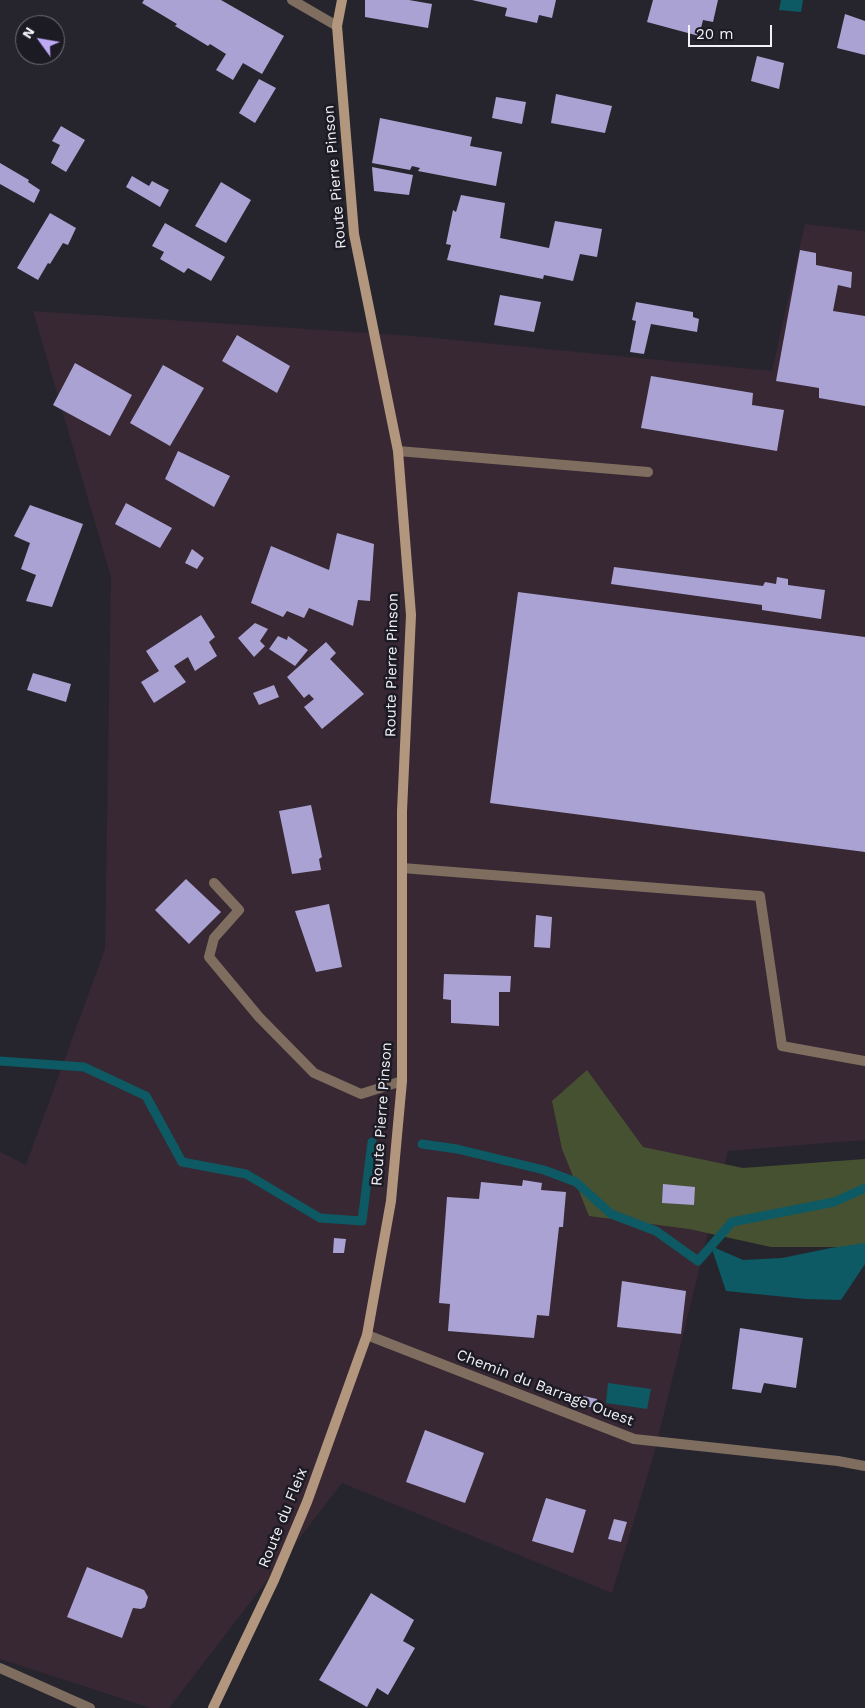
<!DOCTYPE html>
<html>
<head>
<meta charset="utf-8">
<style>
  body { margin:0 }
  #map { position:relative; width:865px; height:1708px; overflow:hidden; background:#26252d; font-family:"Work Sans",sans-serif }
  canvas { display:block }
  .north { position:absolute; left:15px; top:15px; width:50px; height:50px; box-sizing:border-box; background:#1c1b23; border:1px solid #727178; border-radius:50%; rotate:302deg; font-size:14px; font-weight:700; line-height:20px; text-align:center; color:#f2f1f7 }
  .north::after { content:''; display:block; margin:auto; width:18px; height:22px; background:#bea9f5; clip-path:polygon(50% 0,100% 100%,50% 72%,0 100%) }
  .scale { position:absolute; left:688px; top:25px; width:84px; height:22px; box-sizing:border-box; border:2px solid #f2f1f7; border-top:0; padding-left:6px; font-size:15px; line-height:18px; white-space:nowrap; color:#f2f1f7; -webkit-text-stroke:4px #1c1b23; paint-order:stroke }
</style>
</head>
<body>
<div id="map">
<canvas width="865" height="1708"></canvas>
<div class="north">N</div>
<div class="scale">20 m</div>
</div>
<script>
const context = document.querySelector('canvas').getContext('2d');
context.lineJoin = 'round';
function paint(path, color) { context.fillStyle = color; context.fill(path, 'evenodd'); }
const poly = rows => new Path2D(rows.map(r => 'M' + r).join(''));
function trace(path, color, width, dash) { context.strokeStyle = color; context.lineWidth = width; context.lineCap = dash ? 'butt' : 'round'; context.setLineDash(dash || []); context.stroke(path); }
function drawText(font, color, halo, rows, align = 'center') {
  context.font = font + ' "Work Sans",sans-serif'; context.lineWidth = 5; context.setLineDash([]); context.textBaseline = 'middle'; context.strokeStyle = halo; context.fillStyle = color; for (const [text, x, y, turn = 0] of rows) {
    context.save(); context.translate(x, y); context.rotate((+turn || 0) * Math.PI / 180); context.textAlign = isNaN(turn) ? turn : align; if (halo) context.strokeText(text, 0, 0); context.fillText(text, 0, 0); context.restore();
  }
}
const industrial = poly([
  [805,224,865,231,865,1140,728,1151,654,1454,612,1593,342,1483,169,1708,151,1708,0,1659,0,1152,26,1165,105,949,111,577,33,311,414,336,772,371]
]);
const green = poly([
  [587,1070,643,1147,743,1168,865,1159,865,1247,771,1247,689,1229,589,1216,562,1149,552,1101]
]);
const water = poly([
  [781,0,803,0,801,12,779,10],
  [865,1243,865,1264,841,1300,806,1299,726,1291,711,1246,743,1260,782,1258,831,1248],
  [608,1383,651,1389,647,1409,606,1403]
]);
const stream = poly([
  [0,1061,84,1067,146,1096,182,1162,246,1174,320,1218,362,1221,372,1142],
  [422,1144,457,1149,544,1170,576,1182,611,1214,656,1231,698,1261,732,1222,834,1202,865,1188]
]);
const building = poly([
  [144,0,221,0,284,36,262,74,243,63,233,80,216,70,226,54,210,44,208,46,175,26,177,24,142,3],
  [365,0,409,0,432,4,428,28,365,17],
  [472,0,556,0,552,18,539,15,537,23,505,16,507,8],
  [653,0,718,0,713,22,703,20,699,36,647,22],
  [845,14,865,21,865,55,837,48],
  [757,56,784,63,779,89,751,81],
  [259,79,276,88,255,123,239,113],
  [556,94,612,106,605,133,551,123],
  [496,97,526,102,522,124,492,118],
  [380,118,472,137,470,146,502,152,496,186,418,171,420,168,412,166,410,170,372,163],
  [61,126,85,140,66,172,51,163,60,145,52,141],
  [0,163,29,180,28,182,40,190,34,203,0,184],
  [372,167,413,175,409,195,374,191],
  [132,176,149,186,152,181,169,190,160,207,126,187],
  [221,182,251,200,226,243,195,226],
  [461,195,505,203,500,238,549,248,555,221,602,229,597,257,580,254,573,281,544,275,543,279,447,260,451,245,446,244,453,210,456,212],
  [50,213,76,228,68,245,63,243,50,264,48,263,38,280,17,268],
  [165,223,225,257,211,281,188,268,184,273,160,259,164,252,152,246],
  [800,250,816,253,816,265,852,272,851,288,838,285,833,311,865,316,865,406,819,398,819,388,776,381],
  [500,295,541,302,534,332,494,325],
  [636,302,693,312,693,317,699,319,697,332,651,324,644,354,630,352,636,321,632,320],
  [237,335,290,366,277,393,222,361],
  [75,363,132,395,110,436,53,405],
  [163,365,204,388,170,446,130,423],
  [651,376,753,393,752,405,784,410,777,451,641,428],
  [178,451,230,476,214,507,165,479],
  [126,503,172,528,160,548,115,524],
  [30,505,83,524,52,607,26,601,36,575,21,569,30,543,14,536],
  [337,533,374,544,370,601,358,600,353,626,309,608,304,618,287,611,283,617,251,603,271,546,329,570],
  [192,549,204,558,197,569,185,563],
  [614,567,763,586,765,582,776,584,777,577,788,579,788,585,825,590,821,619,762,610,762,605,611,584],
  [518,592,865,637,865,852,490,803],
  [201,615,215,637,209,642,217,656,195,671,188,657,174,666,186,682,154,703,141,682,159,671,146,651],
  [255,623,268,629,260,641,265,646,254,657,238,638],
  [278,636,287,640,288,636,308,650,295,666,269,649],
  [326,642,336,653,330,659,364,694,322,729,304,707,314,699,309,694,304,698,287,677],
  [33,673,71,684,66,702,27,690],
  [274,685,279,697,259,705,253,693],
  [311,805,322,857,319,859,321,870,292,874,279,811],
  [186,879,221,912,189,944,155,910],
  [329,904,342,967,316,972,295,911],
  [536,915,552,917,550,948,534,947],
  [444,974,511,976,510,992,499,992,499,1026,451,1023,451,1000,443,999],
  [523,1180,542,1183,541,1190,566,1192,563,1227,559,1227,549,1316,537,1315,534,1338,448,1331,450,1304,439,1303,447,1197,479,1199,481,1182,522,1186],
  [663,1184,695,1187,694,1205,662,1203],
  [334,1238,346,1239,344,1253,333,1253],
  [622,1281,686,1291,681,1334,617,1327],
  [740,1328,803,1338,796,1388,764,1383,761,1393,732,1389],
  [579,1395,597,1399,596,1408,577,1405],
  [425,1430,484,1453,465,1503,406,1482],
  [546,1498,586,1510,573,1553,532,1541],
  [614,1519,627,1522,621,1542,608,1539],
  [87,1567,144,1590,148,1597,145,1607,141,1609,133,1608,122,1638,67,1617],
  [371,1593,414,1620,403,1641,415,1648,388,1695,377,1688,367,1707,319,1680]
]);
const lane = poly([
  [398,451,648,472],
  [402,868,760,896,782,1046,865,1061],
  [214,883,239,910,214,938,209,957,259,1017,314,1073,361,1094,402,1081]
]);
const street = poly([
  [292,0,337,26],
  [367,1335,634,1439,838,1461,865,1466],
  [0,1668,90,1708]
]);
const secondary = poly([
  [213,1708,274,1580,307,1502,367,1335,391,1201,402,1081,402,811,411,615,398,451,354,234,337,26,342,0]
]);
const streetNames = [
  ["Route Pierre Pinson",335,177,-95],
  ["Route Pierre Pinson",392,665,-89],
  ["Route Pierre Pinson",382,1114,-86],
  ["Chemin du Barrage Ouest",545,1388,21],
  ["Route du Fleix",283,1518,-68]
];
paint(industrial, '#372833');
paint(green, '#465131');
paint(water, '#0d5a64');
trace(stream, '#0d5a64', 9);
paint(building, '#aaa2d3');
trace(lane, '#7f6e5f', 10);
trace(street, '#7f6e5f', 10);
trace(secondary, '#b2977e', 10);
drawText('15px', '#f2f1f7', '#1c1b23', streetNames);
</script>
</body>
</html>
